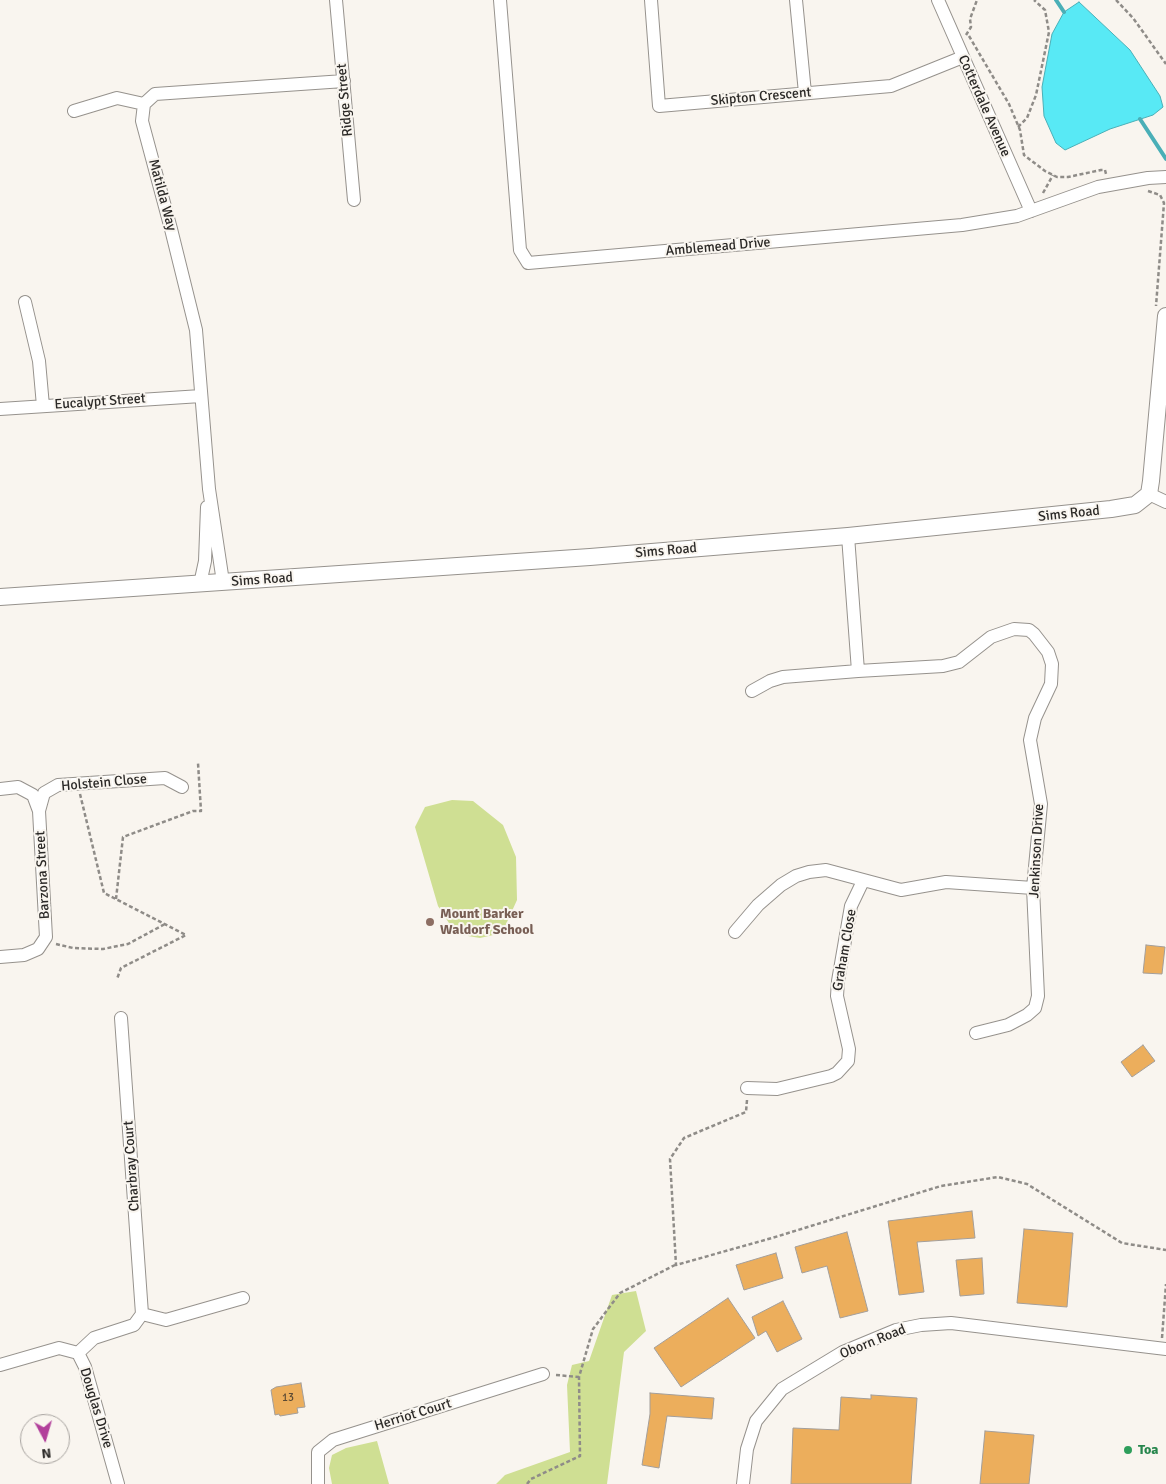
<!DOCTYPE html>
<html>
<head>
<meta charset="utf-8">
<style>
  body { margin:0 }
  #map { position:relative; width:1166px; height:1484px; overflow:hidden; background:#f9f5ef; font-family:Signika,sans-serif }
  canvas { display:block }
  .north { position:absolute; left:20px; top:1414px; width:50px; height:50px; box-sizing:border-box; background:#f9f5ef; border:1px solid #a7a39f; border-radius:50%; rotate:174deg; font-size:14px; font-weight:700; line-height:20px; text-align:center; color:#2b2927 }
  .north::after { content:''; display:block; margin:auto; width:18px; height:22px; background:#b2409b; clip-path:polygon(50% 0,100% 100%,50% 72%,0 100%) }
</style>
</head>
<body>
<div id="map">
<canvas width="1166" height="1484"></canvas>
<div class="north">N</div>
</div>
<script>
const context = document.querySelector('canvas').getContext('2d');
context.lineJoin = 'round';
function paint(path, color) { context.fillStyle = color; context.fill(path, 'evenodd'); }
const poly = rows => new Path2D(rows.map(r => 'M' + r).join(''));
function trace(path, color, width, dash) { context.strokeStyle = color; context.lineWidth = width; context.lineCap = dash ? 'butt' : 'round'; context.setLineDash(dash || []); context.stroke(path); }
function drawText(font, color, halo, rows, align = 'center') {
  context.font = font + ' Signika,sans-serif'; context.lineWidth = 4; context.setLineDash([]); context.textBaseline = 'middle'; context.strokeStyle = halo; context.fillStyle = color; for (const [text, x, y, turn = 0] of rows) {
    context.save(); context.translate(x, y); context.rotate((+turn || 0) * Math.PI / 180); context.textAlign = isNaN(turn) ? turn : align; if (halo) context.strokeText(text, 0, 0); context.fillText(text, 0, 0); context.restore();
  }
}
const green = poly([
  [452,800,473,801,503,825,516,857,517,900,502,933,480,938,456,934,438,906,415,827,425,807],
  [636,1291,646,1331,624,1352,607,1484,496,1484,505,1475,570,1452,567,1385,572,1365,589,1361,612,1295],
  [377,1441,389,1484,332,1484,329,1468,332,1455,346,1448]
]);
const water = poly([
  [1079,2,1130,50,1160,96,1163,107,1153,115,1110,129,1065,150,1056,143,1044,116,1042,87,1052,34,1064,12,1079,2]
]);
const stream = poly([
  [1056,0,1064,12],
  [1140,119,1166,159]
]);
const building = poly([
  [1146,945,1165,947,1162,974,1143,973,1146,945],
  [1143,1045,1155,1061,1132,1077,1121,1062,1143,1045],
  [972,1211,975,1238,917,1242,924,1292,899,1295,888,1221,972,1211],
  [1024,1229,1073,1233,1067,1307,1017,1303,1024,1229],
  [847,1232,868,1311,840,1318,827,1266,802,1273,795,1247,847,1232],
  [776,1253,783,1278,744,1290,736,1265,776,1253],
  [982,1258,984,1294,960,1296,956,1260,982,1258],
  [728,1298,755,1338,681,1387,654,1348,728,1298],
  [783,1301,802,1339,777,1352,766,1331,758,1336,752,1317,783,1301],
  [301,1383,305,1407,297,1408,298,1413,280,1416,279,1414,275,1415,271,1390,276,1387,301,1383],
  [650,1393,714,1398,712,1419,667,1416,659,1468,642,1465,650,1414,650,1393],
  [871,1395,917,1398,911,1484,791,1484,793,1428,839,1430,841,1397,871,1399,871,1395],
  [985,1431,1034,1435,1029,1484,980,1484,985,1431]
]);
const path = poly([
  [1116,0,1133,18,1166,64],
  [966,35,971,27,970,19,977,0],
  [969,36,1009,104,1020,130,1024,155,1045,171,1057,177,1068,177,1101,170,1105,170,1106,174],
  [1018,127,1027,118,1036,95,1049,32,1045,10,1034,0],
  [1148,191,1160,195,1164,203,1156,306],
  [1043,193,1053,175],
  [80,794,104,893,186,935,121,968,117,979],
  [116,899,123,837,193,811,201,811,198,763],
  [56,944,73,948,103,949,128,944,165,924],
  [747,1100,746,1112,684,1138,670,1159,676,1265,772,1238,941,1186,998,1177,1027,1184,1122,1243,1166,1250],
  [1162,1338,1166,1284],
  [556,1375,579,1377],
  [527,1484,531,1479,580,1456,579,1377,593,1329,620,1293,675,1265]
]);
const minor = poly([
  [336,0,354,200],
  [500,0,520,250,528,263,962,225,1017,216,1098,187,1148,178,1166,177],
  [651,0,659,106,891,86,963,57],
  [796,0,805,93],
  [938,0,1031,211],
  [74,111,117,98,144,104],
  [25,302,39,361,43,406],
  [0,409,201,396],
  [1149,494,1166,502],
  [848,536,858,671,943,666,959,662,991,637,1014,629,1029,630,1034,634,1048,652,1052,664,1051,684,1035,718,1030,740,1041,804,1033,888,1038,996,1035,1008,1027,1015,1008,1025,976,1033],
  [223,582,209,489,196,330,171,229,142,121,144,104,155,94,344,81],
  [200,584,205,561,207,507],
  [752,691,770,681,783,677,858,671],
  [0,789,18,787,33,795,39,811,46,937,38,949,24,955,0,957],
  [39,811,44,793,58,785,165,778,182,787],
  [735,932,758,905,781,885,796,876,809,872,826,870,901,890,946,882,1033,888],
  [747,1088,777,1089,831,1076,837,1073,848,1061,849,1049,837,996,838,981,851,906,863,881],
  [142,1314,166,1320,243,1298],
  [78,1353,94,1338,134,1325,142,1314,121,1018],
  [0,1365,59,1348,78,1353,85,1367,118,1484],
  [318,1484,318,1452,333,1440,543,1374],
  [743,1484,747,1449,756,1421,782,1389,843,1352,896,1330,921,1325,951,1323,1166,1349]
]);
const tertiary = poly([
  [0,597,590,557,848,536,1111,509,1135,505,1149,494,1151,481,1166,316]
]);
const markers = [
  [430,922,5,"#8d6e63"],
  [1128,1450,5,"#2e9e5b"]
];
const numberNames = [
  ["13",288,1398]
];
const streetNames = [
  ["Skipton Crescent",761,97,-5],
  ["Ridge Street",345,100,-95],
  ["Cotterdale Avenue",984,106,66],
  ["Matilda Way",162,195,75],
  ["Amblemead Drive",718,247,-5],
  ["Eucalypt Street",100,402,-4],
  ["Sims Road",1069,514,-6],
  ["Sims Road",666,551,-5],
  ["Sims Road",262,580,-4],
  ["Holstein Close",104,783,-5],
  ["Jenkinson Drive",1037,851,-87],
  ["Barzona Street",43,875,-93],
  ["Graham Close",845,950,-80],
  ["Charbray Court",132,1166,-94],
  ["Oborn Road",873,1342,-22],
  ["Douglas Drive",96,1408,73],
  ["Herriot Court",413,1415,-17]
];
const educationNames = [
  ["Mount Barker",440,914],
  ["Waldorf School",440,930]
];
const leisureNames = [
  ["Toa",1138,1450]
];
paint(green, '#cfdf93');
paint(water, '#58e9f5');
trace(water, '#4aafb7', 1);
trace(stream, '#4aafb7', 4);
paint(building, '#ecae5c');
trace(building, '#a39e9a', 1);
trace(minor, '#96928d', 14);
trace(tertiary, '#96928d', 18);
trace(path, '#8f8c88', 2.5, [4, 2.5]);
trace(minor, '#fff', 12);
trace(tertiary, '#fff', 16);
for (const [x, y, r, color] of markers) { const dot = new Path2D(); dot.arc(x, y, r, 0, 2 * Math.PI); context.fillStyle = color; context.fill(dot); trace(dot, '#f9f5ef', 2); }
drawText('11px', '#5b4a34', null, numberNames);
drawText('14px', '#2b2927', '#f9f5ef', streetNames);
drawText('bold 14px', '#785e54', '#f9f5ef', educationNames, 'left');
drawText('bold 14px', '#27864d', '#f9f5ef', leisureNames, 'left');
</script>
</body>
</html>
